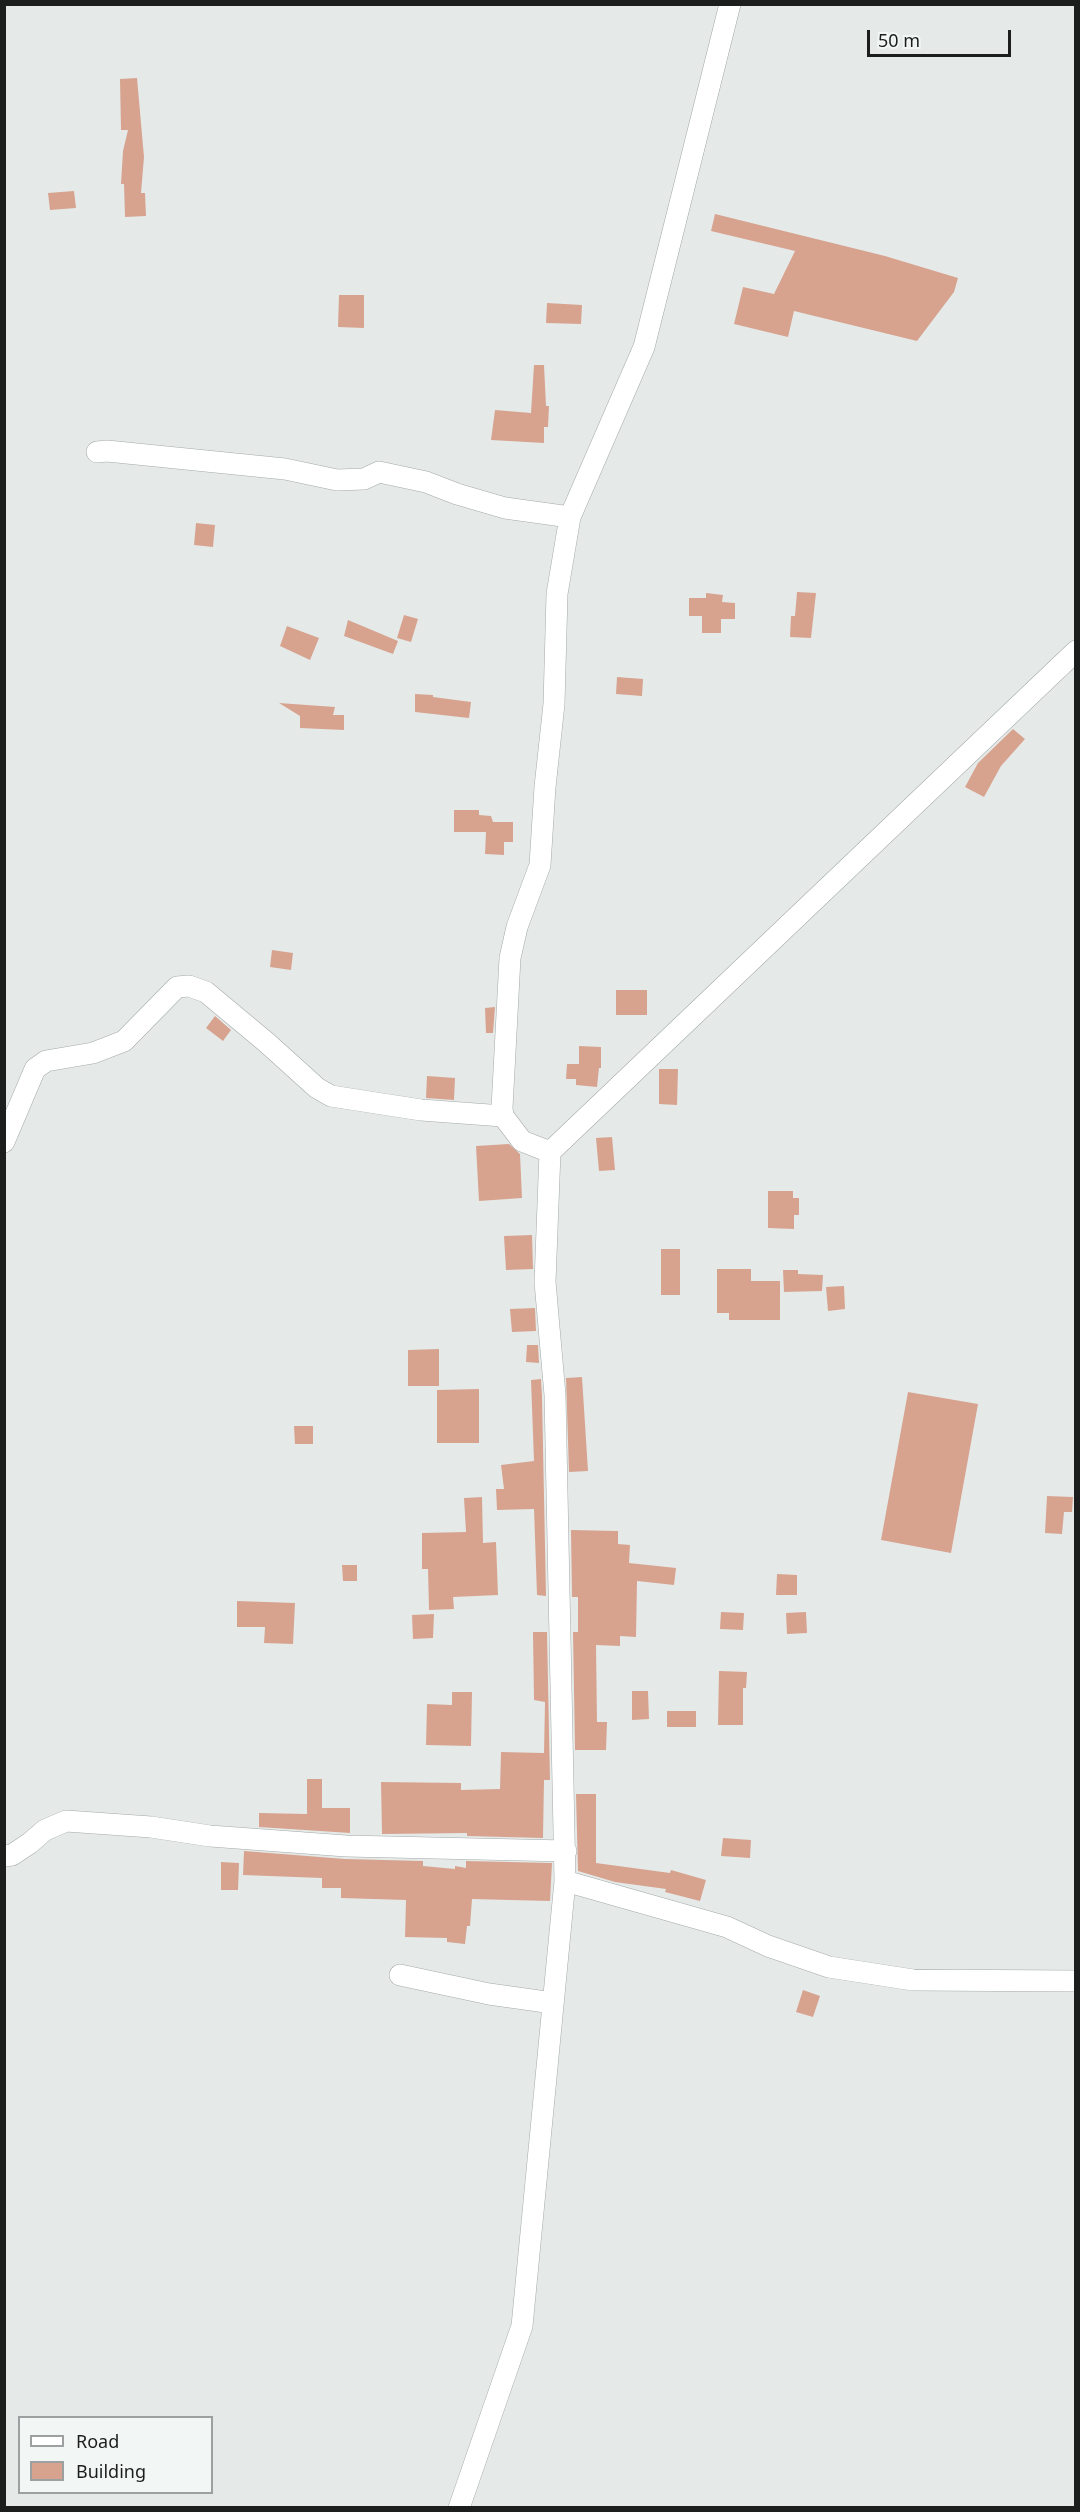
<!DOCTYPE html>
<html>
<head>
<meta charset="utf-8">
<style>
  body { margin:0 }
  #map { position:relative; width:1080px; height:2512px; overflow:hidden; background:#e5eae9; font-family:"Noto Sans",sans-serif }
  canvas { display:block }
  .frame { position:absolute; inset:0; border:6px solid #1c1e1e; pointer-events:none }
  .legend { position:absolute; left:18px; top:2416px; width:195px; height:78px; box-sizing:border-box; background:#f2f7f6; border:2px solid #9ca0a0; margin:0; padding:8px 10px; list-style:none; font-size:18px; color:#1c1e1e }
  .legend li { display:flex; align-items:center; gap:12px; height:30px }
  .legend b { width:30px; border:2px solid #9ca0a0 }
  .scale { position:absolute; left:867px; top:30px; width:144px; height:27px; box-sizing:border-box; border:3px solid #1c1e1e; border-top:0; padding-left:8px; font-size:18px; line-height:21px; white-space:nowrap; color:#1c1e1e; -webkit-text-stroke:4px #f2f7f6; paint-order:stroke }
</style>
</head>
<body>
<div id="map">
<canvas width="1080" height="2512"></canvas>
<div class="frame"></div>
<ul class="legend">
<li><b style="height:8px;background:#fff"></b>Road</li>
<li><b style="height:16px;background:#d7a38f"></b>Building</li>
</ul>
<div class="scale">50 m</div>
</div>
<script>
const context = document.querySelector('canvas').getContext('2d');
context.lineJoin = 'round';
function paint(path, color) { context.fillStyle = color; context.fill(path, 'evenodd'); }
const poly = rows => new Path2D(rows.map(r => 'M' + r).join(''));
function trace(path, color, width, dash) { context.strokeStyle = color; context.lineWidth = width; context.lineCap = dash ? 'butt' : 'round'; context.setLineDash(dash || []); context.stroke(path); }
const building = poly([
  [137,78,144,157,141,193,145,193,146,216,125,217,124,184,121,184,123,151,128,130,121,130,120,79],
  [74,191,76,208,50,210,48,193],
  [715,214,885,256,958,278,954,292,917,341,794,311,788,337,734,324,743,287,774,294,795,251,711,231],
  [339,295,364,295,364,328,338,327],
  [547,303,582,305,581,324,546,323],
  [534,365,544,365,546,406,549,406,548,427,544,427,544,443,491,440,495,410,531,413],
  [196,523,215,525,213,547,194,545],
  [797,592,816,593,811,638,790,637,791,616,795,616],
  [706,593,723,595,722,602,735,603,735,619,721,619,721,633,702,633,702,616,689,616,689,598,706,598],
  [404,615,418,619,411,642,397,638],
  [348,620,398,641,393,654,344,636],
  [287,626,319,638,310,660,280,646],
  [617,677,643,679,642,696,616,694],
  [415,694,433,695,433,697,471,702,469,718,415,712],
  [279,703,335,707,333,715,344,715,344,730,300,728,300,716],
  [1013,729,1025,739,1001,766,984,797,965,787,978,763],
  [454,810,479,810,479,815,491,816,493,822,513,822,513,842,504,842,504,855,485,854,486,832,454,832],
  [272,950,293,953,291,970,270,967],
  [616,990,647,990,647,1015,616,1015],
  [495,1007,493,1033,486,1033,485,1008],
  [215,1016,231,1030,223,1041,206,1028],
  [579,1046,601,1047,601,1068,599,1068,597,1087,576,1085,576,1079,566,1079,567,1064,579,1064],
  [659,1069,678,1069,677,1105,659,1104],
  [427,1076,455,1078,454,1100,426,1098],
  [612,1137,615,1170,599,1171,596,1138],
  [509,1144,520,1154,522,1198,479,1201,476,1146],
  [768,1191,793,1191,793,1198,799,1198,799,1215,794,1215,794,1229,768,1228],
  [532,1235,533,1269,506,1270,504,1236],
  [661,1249,680,1249,680,1295,661,1295],
  [717,1269,751,1269,751,1281,780,1281,780,1320,729,1320,729,1313,717,1313],
  [783,1270,798,1270,798,1274,823,1275,822,1291,784,1292],
  [844,1286,845,1309,828,1311,826,1287],
  [535,1308,536,1331,512,1332,510,1309],
  [527,1345,538,1345,539,1363,526,1362],
  [439,1349,439,1386,408,1386,408,1350],
  [582,1377,588,1471,569,1472,566,1378],
  [541,1379,542,1396,546,1596,537,1595,534,1509,497,1510,496,1489,504,1489,501,1465,534,1461,531,1380],
  [479,1389,479,1443,437,1443,437,1390],
  [908,1392,978,1404,951,1553,881,1540],
  [294,1426,313,1426,313,1444,295,1444],
  [1047,1496,1073,1497,1072,1512,1064,1512,1062,1534,1045,1533],
  [482,1497,483,1543,496,1542,498,1595,453,1597,454,1609,429,1610,428,1569,422,1569,422,1533,466,1532,464,1498],
  [571,1530,618,1531,618,1544,630,1545,629,1563,676,1568,674,1585,637,1581,636,1637,620,1636,620,1646,596,1645,597,1722,607,1722,606,1750,575,1750,573,1632,578,1632,578,1597,572,1597],
  [342,1565,357,1565,357,1581,343,1581],
  [777,1574,797,1575,797,1595,776,1595],
  [237,1601,295,1603,293,1644,264,1643,265,1627,237,1627],
  [721,1612,744,1613,743,1630,720,1629],
  [806,1612,807,1633,787,1634,786,1613],
  [434,1614,433,1638,413,1639,412,1615],
  [533,1632,547,1632,550,1780,544,1780,543,1838,467,1836,467,1833,382,1834,381,1782,461,1783,461,1790,500,1789,501,1752,544,1753,545,1702,534,1700],
  [719,1671,747,1672,746,1688,743,1688,743,1725,718,1725],
  [632,1691,648,1691,649,1719,632,1720],
  [452,1692,472,1692,471,1746,426,1745,427,1704,452,1705],
  [667,1711,696,1711,696,1727,667,1727],
  [307,1779,322,1779,322,1808,350,1808,350,1833,259,1827,259,1813,307,1814],
  [576,1794,596,1794,596,1863,670,1873,671,1870,706,1880,700,1901,665,1892,666,1889,615,1882,578,1871],
  [723,1838,751,1840,750,1858,721,1856],
  [244,1851,345,1859,423,1861,423,1866,455,1869,455,1866,466,1868,466,1861,552,1863,550,1901,472,1899,470,1926,467,1926,465,1944,447,1942,447,1938,405,1937,406,1900,341,1898,341,1888,322,1888,322,1878,243,1875],
  [221,1862,239,1863,238,1890,221,1890],
  [803,1990,820,1996,813,2017,796,2012]
]);
const street = poly([
  [97,452,107,451,285,469,337,480,364,479,379,472,426,482,457,494,505,508,570,517],
  [4,1142,35,1069,46,1061,93,1053,124,1041,177,987,189,986,206,992,266,1042,317,1088,331,1096,421,1110,503,1116],
  [550,1152,522,1141,503,1116,502,1108,510,958,517,927,540,865,545,787,554,704,557,594,570,517,644,347,730,4],
  [4,1856,12,1855,30,1843,45,1830,66,1821,151,1827,210,1836,346,1846,566,1851],
  [565,1881,727,1927,768,1946,829,1967,913,1980,1076,1981],
  [400,1975,489,1994,553,2003],
  [459,2508,522,2326,565,1881,555,1395,545,1282,550,1152,1076,651]
]);
paint(building, '#d7a38f');
trace(street, '#a4a9a8', 22);
trace(street, '#fff', 21);
</script>
</body>
</html>
